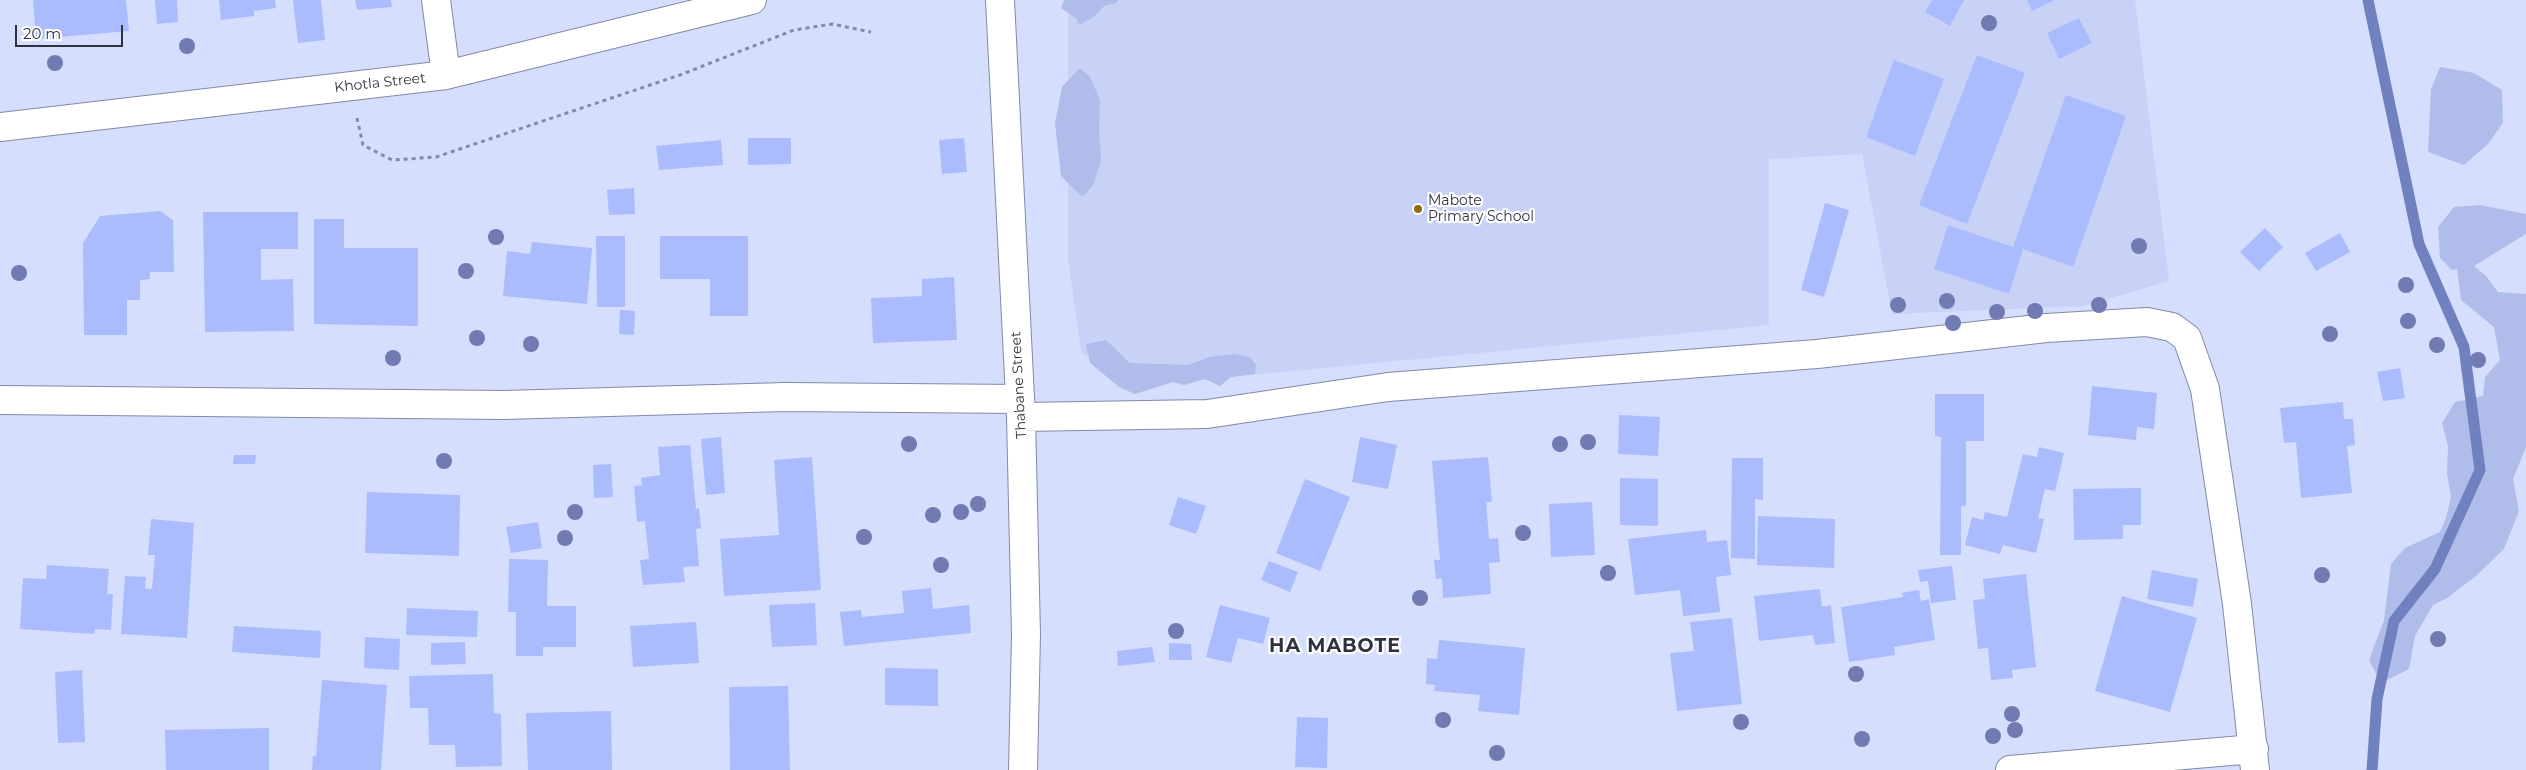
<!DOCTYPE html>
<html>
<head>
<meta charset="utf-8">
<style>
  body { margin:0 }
  #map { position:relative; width:2526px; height:770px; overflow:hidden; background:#d5defd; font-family:Montserrat,sans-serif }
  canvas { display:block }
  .scale { position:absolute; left:15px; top:25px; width:108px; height:22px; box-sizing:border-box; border:2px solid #2f323e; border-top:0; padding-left:6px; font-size:15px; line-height:18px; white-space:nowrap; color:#2f323e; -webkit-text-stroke:4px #fff; paint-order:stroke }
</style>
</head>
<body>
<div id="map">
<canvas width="2526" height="770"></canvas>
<div class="scale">20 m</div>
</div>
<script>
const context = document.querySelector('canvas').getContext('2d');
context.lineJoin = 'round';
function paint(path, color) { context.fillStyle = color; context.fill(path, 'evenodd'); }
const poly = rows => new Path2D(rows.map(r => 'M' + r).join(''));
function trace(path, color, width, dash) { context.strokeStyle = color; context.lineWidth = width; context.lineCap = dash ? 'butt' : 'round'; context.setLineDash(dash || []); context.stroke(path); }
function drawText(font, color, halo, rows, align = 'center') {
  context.font = font + ' Montserrat,sans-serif'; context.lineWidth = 4.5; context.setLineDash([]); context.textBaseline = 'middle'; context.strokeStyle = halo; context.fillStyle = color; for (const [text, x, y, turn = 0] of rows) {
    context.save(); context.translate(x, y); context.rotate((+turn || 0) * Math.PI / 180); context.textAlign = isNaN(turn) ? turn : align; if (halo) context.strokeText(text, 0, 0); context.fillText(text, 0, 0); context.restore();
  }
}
const built = poly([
  [1068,0,2135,0,2169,281,2084,306,1892,314,1862,154,1769,159,1769,325,1127,387,1081,351,1068,258]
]);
const green = poly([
  [1064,0,1118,0,1116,3,1104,6,1094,17,1079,25,1077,19,1061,8],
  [2440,67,2474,73,2502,90,2503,123,2488,144,2464,165,2428,152,2431,89],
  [1080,68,1090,77,1100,100,1099,128,1101,161,1093,185,1086,194,1081,196,1061,176,1055,123,1062,87],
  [2480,205,2526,214,2526,234,2474,266,2486,276,2498,292,2526,294,2526,447,2513,479,2519,511,2504,549,2476,576,2447,598,2433,605,2415,636,2409,669,2381,683,2369,660,2384,620,2391,564,2405,548,2440,532,2446,518,2451,497,2447,474,2448,446,2442,423,2455,402,2483,396,2485,377,2500,360,2494,327,2461,300,2457,269,2452,270,2440,258,2438,227,2454,207],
  [1106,340,1130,363,1188,365,1209,357,1234,354,1250,357,1256,365,1255,374,1231,377,1220,386,1205,379,1184,385,1173,382,1135,394,1119,387,1090,363,1086,344]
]);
const stream = poly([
  [2368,0,2419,244,2464,347,2480,470,2435,569,2394,621,2377,699,2372,770]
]);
const building = poly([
  [33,0,126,0,129,31,36,39],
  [155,0,177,0,178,22,157,24],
  [219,0,275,0,276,8,254,11,254,16,221,20],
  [293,0,321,0,325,40,298,43],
  [355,0,391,0,392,7,357,10],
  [1932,0,1964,0,1950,26,1925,12],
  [2027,0,2055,0,2032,11],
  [2079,18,2092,43,2059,59,2047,33],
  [1977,55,2025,73,1967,224,1919,205],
  [1894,60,1944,79,1915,156,1866,137],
  [2066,95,2126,116,2073,267,2023,249,2009,294,1934,269,1948,225,2013,247],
  [748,138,791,138,791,164,748,165],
  [964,138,967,172,942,174,939,140],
  [721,140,723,165,659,170,656,146],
  [634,188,635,214,609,215,607,190],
  [1825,203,1849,210,1824,297,1801,290],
  [160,211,173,220,174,272,150,272,150,279,140,280,140,300,127,300,127,335,84,335,83,243,100,216],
  [203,212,298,212,298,249,261,249,261,280,293,279,294,331,205,332],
  [314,219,344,219,344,248,418,248,418,326,314,324],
  [2265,228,2283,247,2259,271,2240,252],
  [2340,233,2350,252,2316,271,2305,253],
  [596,236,625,236,625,307,597,307],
  [660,236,748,236,748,316,710,316,710,279,660,279],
  [532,242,592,248,587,304,503,296,507,251,530,254],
  [954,277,957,340,873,343,871,298,922,296,922,279],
  [620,310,635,311,634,335,619,334],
  [2400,368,2405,398,2383,401,2377,372],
  [2092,386,2157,393,2154,429,2137,427,2136,440,2088,435],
  [1935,394,1984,394,1984,441,1966,441,1966,506,1961,506,1961,555,1940,555,1941,437,1935,436],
  [2343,402,2344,419,2353,419,2355,445,2347,446,2352,493,2301,498,2296,442,2284,443,2280,408],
  [1619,415,1660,417,1658,456,1618,454],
  [721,437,725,493,706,495,701,439],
  [1360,437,1397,445,1388,489,1352,482],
  [690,445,696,509,699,508,701,528,696,529,699,566,683,567,685,582,643,585,640,560,649,559,645,521,637,522,634,486,642,485,641,478,660,475,658,447],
  [2039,447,2064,453,2055,491,2045,489,2038,518,2044,519,2036,553,2003,545,2000,554,1965,545,1972,517,1983,520,1985,512,2007,517,2023,454,2037,457],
  [234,455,256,455,255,464,233,464],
  [812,457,821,590,724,596,720,539,779,535,774,460],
  [1488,457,1492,502,1486,502,1489,539,1498,538,1500,562,1489,563,1491,594,1443,598,1442,578,1436,579,1434,560,1440,560,1432,461],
  [1732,458,1763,458,1763,500,1755,499,1755,559,1731,558],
  [611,464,613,497,594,498,593,465],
  [1620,478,1658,479,1658,526,1620,525],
  [1305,479,1350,497,1320,571,1276,553],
  [2141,488,2141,525,2123,525,2123,539,2074,540,2073,489],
  [367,492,460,495,459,556,365,553],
  [1178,497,1206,506,1196,534,1169,525],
  [1592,502,1595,555,1551,557,1549,504],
  [1758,516,1835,519,1834,568,1757,565],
  [151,519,194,523,187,638,121,634,125,576,146,577,145,589,152,589,155,555,148,555],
  [538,522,542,548,511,553,506,527],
  [1706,530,1707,542,1727,540,1731,575,1716,577,1720,612,1683,616,1680,590,1635,595,1628,539],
  [509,559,548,560,547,606,576,606,576,647,543,647,543,656,516,656,516,612,508,612],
  [1269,561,1298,572,1290,592,1261,580],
  [47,565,109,569,107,594,113,594,111,630,95,629,94,634,20,629,23,578,46,579],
  [1952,566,1956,600,1931,603,1928,581,1920,582,1918,570],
  [2152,570,2198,579,2193,607,2147,599],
  [2026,574,2036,667,2012,670,2013,678,1991,680,1988,648,1978,649,1973,600,1985,599,1983,579],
  [931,588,933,609,969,605,971,633,844,646,840,612,861,610,862,617,904,613,902,591],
  [1820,589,1822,607,1831,605,1835,643,1815,645,1813,635,1759,641,1754,596],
  [1919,590,1921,601,1929,599,1935,640,1894,647,1895,655,1849,662,1841,607,1903,597,1902,593],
  [2122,596,2197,618,2170,712,2095,691],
  [815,603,817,645,772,647,769,605],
  [1220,605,1270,618,1263,644,1238,638,1231,663,1206,657],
  [407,608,478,611,477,637,406,635],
  [1732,618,1742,704,1677,711,1670,653,1694,651,1690,622],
  [696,622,699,663,633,667,630,626],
  [234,626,321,631,320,658,232,652],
  [365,637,400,639,399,670,364,668],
  [1439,640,1525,648,1519,715,1478,711,1480,695,1434,691,1435,685,1426,684,1427,658,1437,659],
  [465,642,466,664,431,665,431,643],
  [1169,643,1191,644,1192,660,1169,660],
  [1152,647,1155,662,1118,666,1117,651],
  [885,668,938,669,938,706,885,705],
  [82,670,85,742,58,743,55,672],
  [493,674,494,713,501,714,502,766,456,767,455,745,429,745,428,708,410,708,409,676],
  [322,680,387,685,381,770,312,770,313,756,316,756],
  [788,686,790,770,730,770,729,687],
  [611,711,612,770,528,770,526,713],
  [1297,717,1328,718,1327,768,1295,767],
  [269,728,269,770,166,770,165,730]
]);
const path = poly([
  [357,118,363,145,392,160,436,157,680,75,794,30,832,24,871,32]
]);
const minor = poly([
  [436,0,446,75],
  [1000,0,1021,417,1026,635,1023,770],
  [0,127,446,75,752,0],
  [0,400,504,405,785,397,1020,399],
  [1021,417,1207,414,1388,387,1817,354,2046,328,2147,322,2172,327,2187,338,2205,389,2237,604,2255,770],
  [2010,770,2254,749]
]);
const trees = [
  [1989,23],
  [187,46],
  [55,63],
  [496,237],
  [2139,246],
  [466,271],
  [19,273],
  [2406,285],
  [1947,301],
  [1898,305],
  [2099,305],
  [2035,311],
  [1997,312],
  [2408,321],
  [1953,323],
  [2330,334],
  [477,338],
  [531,344],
  [2437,345],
  [393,358],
  [2478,360],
  [1588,442],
  [909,444],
  [1560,444],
  [444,461],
  [978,504],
  [575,512],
  [961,512],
  [933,515],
  [1523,533],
  [864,537],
  [565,538],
  [941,565],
  [1608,573],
  [2322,575],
  [1420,598],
  [1176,631],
  [2438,639],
  [1856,674],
  [2012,714],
  [1443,720],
  [1741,722],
  [2015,730],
  [1993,736],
  [1862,739],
  [1497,753]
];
const markers = [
  [1418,209,5,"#926b14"]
];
const streetNames = [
  ["Khotla Street",380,83,-6],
  ["Thabane Street",1019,385,-93]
];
const poiNames = [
  ["Mabote",1428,201],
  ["Primary School",1428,217]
];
const districtNames = [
  ["HA MABOTE",1335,646]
];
paint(built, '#c7d2f6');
paint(green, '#b0bdea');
trace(stream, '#7181bf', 11);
paint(building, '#aabcfe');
trace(minor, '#828aa6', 30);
trace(path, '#858ba1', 3, [4, 4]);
trace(minor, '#fff', 28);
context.fillStyle = '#717ab1';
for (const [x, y] of trees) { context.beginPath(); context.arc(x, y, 8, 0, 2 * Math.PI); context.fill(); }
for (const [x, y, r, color] of markers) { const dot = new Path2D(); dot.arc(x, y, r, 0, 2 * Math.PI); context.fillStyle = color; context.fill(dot); trace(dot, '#fff', 2); }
drawText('14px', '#2f323e', '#fff', streetNames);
drawText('14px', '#2f323e', '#fff', poiNames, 'left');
context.letterSpacing = '1px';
drawText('bold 19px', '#2f323e', '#fff', districtNames);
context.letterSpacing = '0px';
</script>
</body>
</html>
